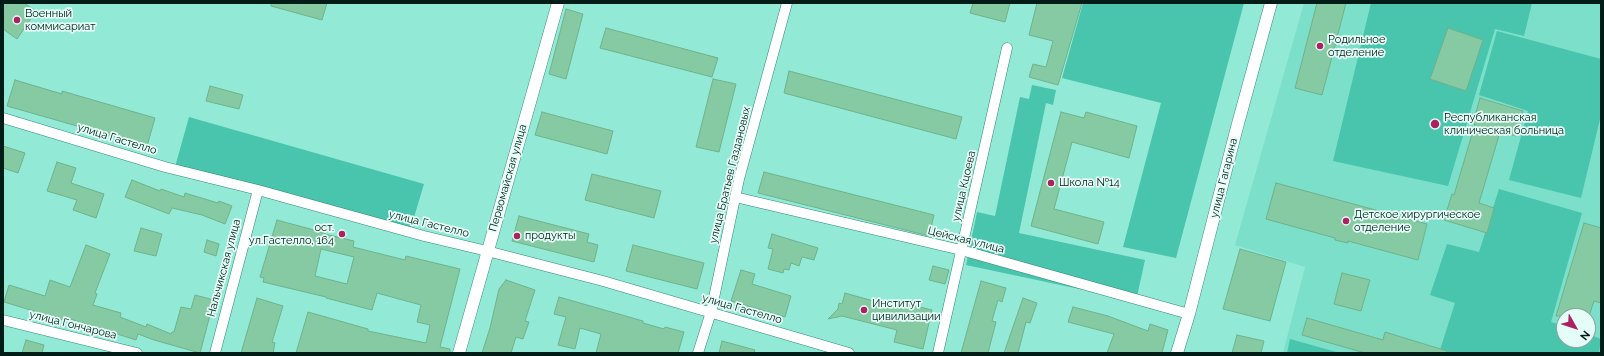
<!DOCTYPE html>
<html>
<head>
<meta charset="utf-8">
<style>
  body { margin:0 }
  #map { position:relative; width:1604px; height:356px; overflow:hidden; background:#92ead6; font-family:Raleway,sans-serif }
  canvas { display:block }
  .frame { position:absolute; inset:0; border:4px solid #021d18; pointer-events:none }
  .north { position:absolute; left:1556px; top:308px; width:40px; height:40px; box-sizing:border-box; background:#e5fdf7; border:1px solid #8aa39e; border-radius:50%; rotate:129deg; font-size:11px; font-weight:700; line-height:16px; text-align:center; color:#021d18 }
  .north::after { content:''; display:block; margin:auto; width:14px; height:18px; background:#ac2162; clip-path:polygon(50% 0,100% 100%,50% 72%,0 100%) }
</style>
</head>
<body>
<div id="map">
<canvas width="1604" height="356"></canvas>
<div class="frame"></div>
<div class="north">N</div>
</div>
<script>
const context = document.querySelector('canvas').getContext('2d');
context.lineJoin = 'round';
function paint(path, color) { context.fillStyle = color; context.fill(path, 'evenodd'); }
const poly = rows => new Path2D(rows.map(r => 'M' + r).join(''));
function trace(path, color, width, dash) { context.strokeStyle = color; context.lineWidth = width; context.lineCap = dash ? 'butt' : 'round'; context.setLineDash(dash || []); context.stroke(path); }
function drawText(font, color, halo, rows, align = 'center') {
  context.font = font + ' Raleway,sans-serif'; context.lineWidth = 3.5; context.setLineDash([]); context.textBaseline = 'middle'; context.strokeStyle = halo; context.fillStyle = color; for (const [text, x, y, turn = 0] of rows) {
    context.save(); context.translate(x, y); context.rotate((+turn || 0) * Math.PI / 180); context.textAlign = isNaN(turn) ? turn : align; if (halo) context.strokeText(text, 0, 0); context.fillText(text, 0, 0); context.restore();
  }
}
const built = poly([
  [1304,3,1601,3,1601,353,1283,353,1305,267,1235,245],
  [1564,316,1588,316,1588,340,1564,340]
]);
const green = poly([
  [1083,3,1244,3,1176,258,1123,247,1161,103,1062,78],
  [1371,3,1532,3,1524,36,1495,29,1448,186,1333,161],
  [1497,31,1601,59,1601,115,1581,198,1509,180,1528,111,1479,95],
  [1032,85,1056,90,1053,105,1046,103,1019,233,1145,260,1136,301,966,265,977,212,995,216,1020,97,1029,99],
  [189,117,424,184,409,234,175,167],
  [1499,189,1582,213,1551,322,1564,326,1564,340,1588,340,1588,334,1601,339,1599,353,1439,353,1455,303,1430,295,1447,244,1479,252],
  [1290,339,1340,353,1287,353]
]);
const building = poly([
  [3,3,24,3,36,11,17,39,3,29,3,3],
  [271,3,327,3,322,20,271,6,271,3],
  [973,3,1010,3,1005,22,970,13,973,3],
  [1037,3,1082,3,1058,85,1029,77,1033,64,1046,67,1053,41,1029,35,1037,3],
  [1317,3,1346,3,1322,95,1295,88,1317,3],
  [566,9,583,14,566,79,549,74,566,9],
  [606,28,718,58,712,77,600,48,606,28],
  [1448,28,1483,40,1466,91,1430,79,1448,28],
  [789,71,962,117,956,139,784,93,789,71],
  [713,79,736,84,719,152,696,147,713,79],
  [15,80,62,94,62,91,155,118,147,146,7,106,15,80],
  [210,86,243,95,239,109,206,101,210,86],
  [1480,98,1523,111,1516,136,1500,132,1479,203,1494,208,1487,233,1444,220,1452,194,1454,195,1475,124,1473,123,1480,98],
  [542,112,613,131,607,154,535,135,542,112],
  [1061,112,1084,118,1086,112,1137,126,1129,158,1072,142,1054,209,1104,222,1098,244,1031,226,1061,112],
  [3,146,25,153,18,173,3,168,3,146],
  [57,162,76,168,71,183,104,194,96,218,73,210,77,200,47,191,57,162],
  [764,172,934,215,929,236,758,193,764,172],
  [592,174,661,191,654,218,585,200,592,174],
  [132,180,160,191,161,189,184,197,185,193,218,203,219,201,232,206,225,224,202,215,172,208,169,214,125,197,132,180],
  [1276,183,1427,224,1418,260,1348,241,1348,243,1335,240,1335,238,1266,219,1276,183],
  [519,216,589,234,587,242,598,245,594,262,512,241,519,216],
  [277,220,325,233,325,234,354,241,353,247,405,260,406,256,460,269,440,347,450,349,450,353,296,353,308,312,368,329,368,331,426,343,430,325,417,322,421,305,377,293,372,310,326,298,326,297,263,282,264,278,260,277,277,220],
  [321,249,354,257,347,284,315,276,321,249],
  [1584,223,1601,228,1601,303,1594,301,1589,316,1556,316,1584,223],
  [141,228,162,234,156,256,134,251,141,228],
  [772,234,818,248,814,260,802,257,799,266,791,263,789,270,784,269,783,273,768,269,773,249,768,248,772,234],
  [207,240,219,244,216,256,204,252,207,240],
  [86,245,110,254,95,293,97,294,93,305,121,313,120,317,146,327,147,324,171,334,172,332,174,332,181,307,191,309,195,295,214,300,200,353,154,340,138,334,136,340,64,317,63,320,4,302,9,285,45,296,50,280,70,287,86,245],
  [633,245,704,263,697,289,626,271,633,245],
  [1240,249,1286,262,1270,321,1223,309,1240,249],
  [933,266,949,270,945,284,929,280,933,266],
  [741,270,755,274,752,284,791,296,785,317,731,301,741,270],
  [1342,273,1370,280,1361,311,1334,304,1342,273],
  [506,280,535,290,525,321,529,322,523,339,516,337,511,353,482,353,490,328,499,289,506,280],
  [981,281,1006,288,1002,302,998,300,992,321,996,322,988,353,961,353,981,281],
  [845,293,902,309,904,303,932,310,923,349,894,342,897,330,842,316,828,319,838,309,839,303,842,304,845,293],
  [559,297,643,321,643,323,664,329,665,327,684,332,678,353,596,353,601,334,580,328,575,349,558,345,566,317,554,314,559,297],
  [257,298,283,306,272,342,275,343,273,353,241,353,257,298],
  [1023,298,1037,303,1030,323,1026,322,1018,353,1004,353,1023,298],
  [1073,307,1108,316,1148,331,1150,324,1168,330,1162,353,1107,353,1114,334,1068,322,1073,307],
  [1307,318,1383,340,1385,332,1447,351,1446,353,1365,353,1302,335,1307,318],
  [1237,335,1264,341,1261,353,1232,353,1237,335],
  [26,340,44,345,42,353,22,353,26,340],
  [722,341,755,350,754,353,719,353,722,341]
]);
const minor = poly([
  [3,118,165,167,258,190,424,236,487,251,603,281,849,353],
  [735,197,961,250,1189,314],
  [3,320,137,353],
  [215,353,258,190],
  [698,353,711,312,739,179,787,3],
  [938,353,1007,48]
]);
const tertiary = poly([
  [459,353,558,3],
  [1177,353,1189,314,1236,131,1271,3]
]);
const markers = [
  [17,20,4,"#ac2162"],
  [1320,46,4,"#ac2162"],
  [1435,124,5,"#ac2162"],
  [1051,183,4,"#ac2162"],
  [1346,221,4,"#ac2162"],
  [342,234,4,"#ac2162"],
  [517,236,4,"#ac2162"],
  [864,310,4,"#ac2162"]
];
const poiNames = [
  ["Военный",25,14],
  ["коммисариат",25,27],
  ["Родильное",1328,40],
  ["отделение",1328,53],
  ["Республиканская",1444,118],
  ["клиническая больница",1444,131],
  ["Школа №14",1059,183],
  ["Детское хирургическое",1354,215],
  ["отделение",1354,228],
  ["ост.",334,228,"right"],
  ["ул.Гастелло, 164",334,241,"right"],
  ["продукты",525,236],
  ["Институт",872,304],
  ["цивилизации",872,317]
];
const streetNames = [
  ["улица Гастелло",117,139,17],
  ["улица Братьев Газдановых",730,175,-76],
  ["Первомайская улица",508,178,-74],
  ["улица Гагарина",1224,178,-76],
  ["улица Кцоева",964,186,-77],
  ["улица Гастелло",429,224,14],
  ["Цейская улица",966,240,14],
  ["Нальчикская улица",224,268,-75],
  ["улица Гастелло",742,309,16],
  ["улица Гончарова",73,325,14]
];
paint(built, '#7cdfc9');
paint(green, '#49c4ad');
paint(building, '#85caa3');
trace(building, '#6eb28c', 1);
trace(minor, '#2e8a79', 11);
trace(tertiary, '#2e8a79', 13);
trace(minor, '#fff', 10);
trace(tertiary, '#fff', 12);
for (const [x, y, r, color] of markers) { const dot = new Path2D(); dot.arc(x, y, r, 0, 2 * Math.PI); context.fillStyle = color; context.fill(dot); trace(dot, '#e5fdf7', 1.5); }
drawText('11px', '#021d18', '#e5fdf7', poiNames, 'left');
drawText('11px', '#021d18', '#e5fdf7', streetNames);
</script>
</body>
</html>
